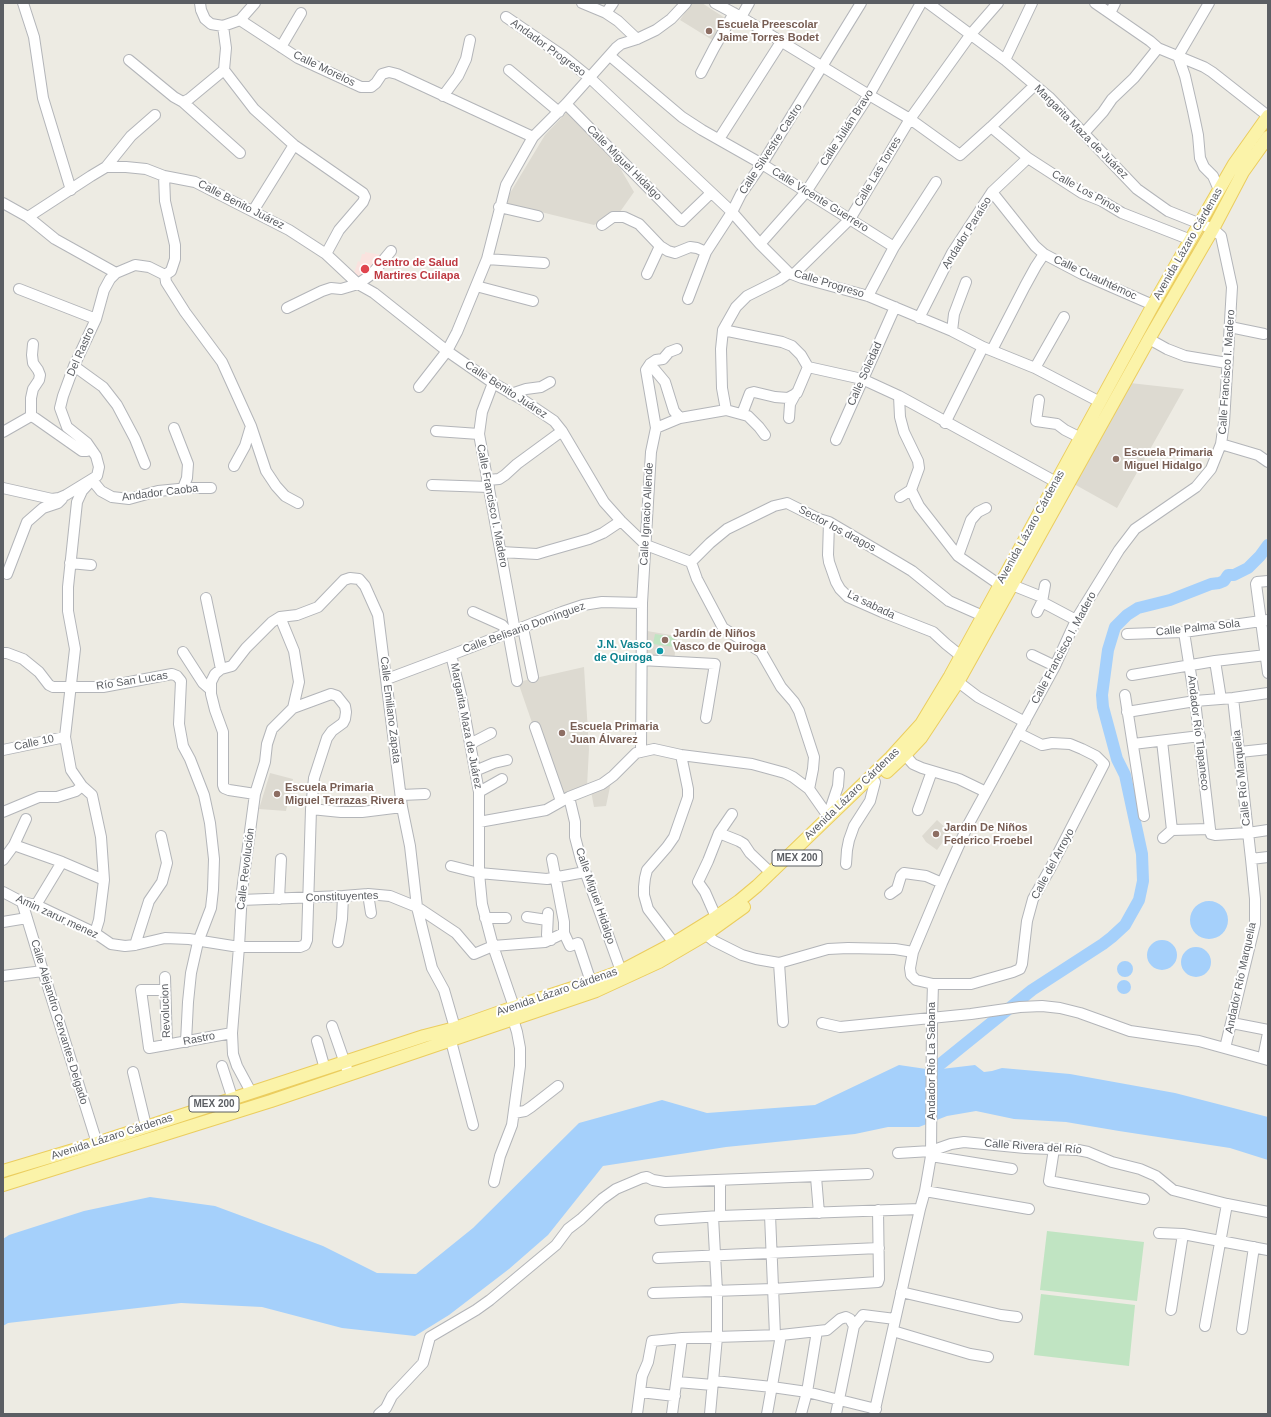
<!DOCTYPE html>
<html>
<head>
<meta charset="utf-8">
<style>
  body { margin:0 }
  #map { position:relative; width:1271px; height:1417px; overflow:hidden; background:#edebe3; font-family:Arial,sans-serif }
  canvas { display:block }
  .frame { position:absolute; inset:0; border:4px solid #5b5e63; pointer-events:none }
</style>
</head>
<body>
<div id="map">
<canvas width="1271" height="1417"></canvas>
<div class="frame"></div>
</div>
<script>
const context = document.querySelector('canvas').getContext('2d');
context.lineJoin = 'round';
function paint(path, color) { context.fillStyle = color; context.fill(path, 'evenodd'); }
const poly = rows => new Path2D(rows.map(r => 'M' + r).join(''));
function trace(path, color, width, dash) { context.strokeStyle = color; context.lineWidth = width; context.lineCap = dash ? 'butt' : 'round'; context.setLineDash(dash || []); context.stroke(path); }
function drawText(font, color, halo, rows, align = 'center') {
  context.font = font + ' Arial,sans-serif'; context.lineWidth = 4; context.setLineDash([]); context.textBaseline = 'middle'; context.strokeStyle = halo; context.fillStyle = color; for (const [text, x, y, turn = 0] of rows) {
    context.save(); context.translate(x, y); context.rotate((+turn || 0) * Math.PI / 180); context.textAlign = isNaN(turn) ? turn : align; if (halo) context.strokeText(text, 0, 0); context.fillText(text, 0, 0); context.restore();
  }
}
const education = poly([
  [691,3,702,3,728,20,714,41,680,20],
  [567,112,587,132,620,168,634,192,617,216,609,217,594,225,504,203,545,135],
  [1130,383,1184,389,1117,508,1074,484],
  [647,631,677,636,674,661,644,656],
  [584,667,589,749,587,786,558,798,518,682],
  [270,773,293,779,286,811,259,809],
  [611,782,606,806,594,807,591,791],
  [937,820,950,832,937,850,926,842,922,836]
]);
const medical = poly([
  [365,252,381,255,360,281,354,273,358,261,360,262,362,254,365,254]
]);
const green = poly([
  [655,634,675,637,674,647,653,644],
  [1047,1231,1144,1242,1137,1301,1040,1290],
  [1041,1294,1135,1305,1129,1366,1034,1355]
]);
const water = poly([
  '1190 920a19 19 0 1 1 38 0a19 19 0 1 1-38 0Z',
  '1147 955a15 15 0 1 1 30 0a15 15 0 1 1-30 0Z',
  '1181 962a15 15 0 1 1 30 0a15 15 0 1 1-30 0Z',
  '1117 969a8 8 0 1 1 16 0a8 8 0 1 1-16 0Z',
  '1117 987a7 7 0 1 1 14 0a7 7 0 1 1-14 0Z',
  [899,1065,933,1070,975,1065,984,1072,992,1071,1002,1068,1070,1074,1175,1093,1268,1117,1268,1160,1230,1148,1119,1131,1066,1122,1014,1119,976,1111,947,1116,919,1127,888,1127,855,1134,726,1147,603,1166,548,1235,509,1269,449,1315,415,1336,342,1328,262,1307,181,1303,8,1323,3,1326,3,1239,9,1235,84,1211,150,1197,215,1206,323,1246,377,1273,416,1274,473,1228,579,1123,662,1100,707,1113,815,1105]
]);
const river = poly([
  [933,1070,1032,990,1103,944,1112,937,1125,925,1139,900,1143,881,1142,854,1125,775,1117,759,1103,707,1102,695,1108,650,1115,627,1127,615,1138,608,1170,600,1211,584,1219,583,1224,581,1228,575,1234,575,1248,568,1260,556,1268,545]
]);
const minor = poly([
  [23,3,34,37,43,98,71,190],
  [200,3,201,10,205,19,211,24,223,26,240,20,255,3],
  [582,3,606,13,618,21,637,39],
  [715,3,741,17,869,95,910,119,960,155,991,127,1035,85],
  [928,3,1005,60,1049,97,1137,189,1168,211,1213,229,1221,236,1232,287,1224,423,1221,444,1211,469,1196,487,1135,529,1119,550,1077,618,1055,666,968,825,942,883,913,952,910,968,911,975,916,980,933,984,971,984,1013,972,1020,969,1022,964,1027,921,1033,899,1051,867,1104,764,1096,756,1082,749,1070,744,1052,743,1042,745,1018,733],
  [1095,3,1150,41,1158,48,1204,67,1212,72,1268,116],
  [606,13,613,3],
  [1110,13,1115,3],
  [506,17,563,56,590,78,732,212,760,244,789,273,802,278,868,296,952,331,983,347,1035,368,1100,402],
  [741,17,749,3],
  [240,20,298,58,361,87,371,87,376,83,382,74,389,72,397,74,533,137],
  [223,26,226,48,224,70,254,109,294,145,363,193,365,197,363,202,339,230,326,254],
  [281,47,301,13],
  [610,56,682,117,702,130,762,164,894,247],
  [1178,56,1185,76,1193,111,1198,135,1200,158,1204,167,1213,176,1219,190],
  [1178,56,1209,3],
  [129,60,174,97,183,102,240,153],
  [1005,60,1032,3],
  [509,70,559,112],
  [701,73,714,48,734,13],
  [443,96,458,76,466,59,470,40],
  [183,102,189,99,224,70],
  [566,104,680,220,682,221,684,219,711,193],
  [991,127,1028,158,1082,193,1102,201,1122,213,1191,240],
  [1084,133,1103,112,1112,99,1134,78,1158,48],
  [719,139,781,42],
  [106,167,126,167,146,169,164,176,195,182,289,230,326,254,358,284,374,293,447,351,493,383,523,400,554,421,562,431,604,502,621,521,646,545,691,562,697,579,723,628,761,652,781,687,794,702,799,711,814,757,813,769,809,789,828,816],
  [164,176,165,201,175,245,175,259,171,271,165,275],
  [992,192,1035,246,1044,254,1082,274,1153,305],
  [3,203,28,217,55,239,116,273],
  [499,207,538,216],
  [253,211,294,145],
  [28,217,91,176,106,167,131,136,155,115],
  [602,225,613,217,624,217,639,224,660,246,668,251,675,253,690,247,697,248,706,252],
  [760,244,806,192,869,95,921,3],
  [487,259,544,263],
  [647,274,660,246],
  [794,274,850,219,910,119,971,34,998,3],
  [165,275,166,282,185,312,222,362,251,426,266,471,276,486,285,496,298,503],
  [476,286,533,301],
  [19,289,96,319],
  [868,296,894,247,936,182],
  [688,299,706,252,732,212,741,194,762,164,861,3],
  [287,308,322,291,331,288,341,289,358,284,372,274,391,251],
  [919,318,952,253,992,192,1028,158],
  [1230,327,1264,334],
  [723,330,782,342,792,346,801,355,808,367,862,379,899,396,1056,482],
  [952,331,954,314,966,282],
  [1149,339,1167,349,1185,356,1227,363],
  [992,350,1025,286,1036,266,1044,254],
  [650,364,665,382,674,411,680,418],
  [74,366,103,387,117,405,135,439,145,464],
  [1035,368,1064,317],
  [493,383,482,412,479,434,515,631],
  [419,387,447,351,457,332,487,259,506,185,533,137,566,104,616,48,621,44,637,39,656,30,671,19,686,3],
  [511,394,526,389,541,387,550,382],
  [899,396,900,417,904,432,918,461,919,468,911,490,900,497],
  [1039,400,1036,421,1057,424,1065,430,1081,438],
  [726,410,722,388,721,349,723,330,736,307,747,296,779,280,789,273],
  [742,414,750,393,754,392,775,397,788,398,797,393,808,367],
  [31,416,31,398,33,389,39,380,40,375,38,370,33,363,32,355,33,344],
  [31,416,35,418,82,451,87,451,90,448],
  [789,418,790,404,796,393],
  [945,423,983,347],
  [174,428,188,464,187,478,183,488],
  [656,428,680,418,726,410,748,416,759,427,765,435],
  [436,431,479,434],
  [3,432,31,416],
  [836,440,895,307],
  [1221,444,1258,455,1268,462],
  [234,466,245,446,251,426],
  [488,480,499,479,505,475,517,464,562,431],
  [432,485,489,487],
  [3,488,52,499,59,498,66,495,97,476,99,467,96,456,87,443,67,427,60,408,63,396,74,366,96,319,104,290,110,279,116,273,135,265,149,267,165,275],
  [911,490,919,506,958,556,1000,585],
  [829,522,828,555,829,562,836,582,840,589,848,597,882,612,933,632,946,644,961,656,968,657],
  [501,552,537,554,547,551,589,539,603,533,621,521],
  [958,556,971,520,978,512,986,508],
  [691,562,710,543,727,529,774,506,787,503,819,519,829,522,897,562,912,571,949,601,983,616],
  [70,563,91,565],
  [7,574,27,522,43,508,58,503,62,499],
  [1268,581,1257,582,1256,584,1268,673],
  [1012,585,1042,597],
  [206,598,221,669],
  [1042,602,1076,620],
  [473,612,502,625,508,632,517,681],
  [1037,612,1042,602,1045,585],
  [280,617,294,651,299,682,293,708],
  [523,628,533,677],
  [1184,632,1195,701,1210,829,1211,834,1215,835,1248,833,1268,830],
  [1127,634,1184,632,1268,620],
  [183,652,203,683,211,690],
  [3,653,7,653,23,659,39,672,49,685,53,687,103,687,172,674,177,676,181,681,179,724,183,746,190,759,204,795,210,823,214,859,213,890,211,908,198,942,191,973,188,1002,186,1042],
  [451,655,461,695,479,792,479,873,482,904,493,946,514,1007],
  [1032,655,1055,666],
  [641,660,715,664,706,718],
  [1215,661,1221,699],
  [1132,675,1215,661,1266,655],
  [953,678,978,697,1025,722],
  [387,679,451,655,562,612,583,605,602,602,642,603],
  [1125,695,1144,816],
  [1127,712,1195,701,1233,698,1268,693],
  [535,727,561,801],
  [1162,741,1172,830],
  [470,744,491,733],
  [1133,744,1200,736],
  [3,750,65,737],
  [641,752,642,603,651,452,656,428,646,370,650,364,656,360,663,359,669,352,677,349],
  [1240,752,1268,749],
  [905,755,913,764,922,768,959,779,986,792],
  [475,771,494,763,507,760],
  [479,792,502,779],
  [255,794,229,790,224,788,223,785,223,732,215,710,211,694,211,682,215,674,221,669,232,666,246,648,272,622,280,617,297,615,318,607,344,580,350,578,359,579,365,586,378,615,402,807,410,846,417,907,432,968,444,990,455,1028],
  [401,795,425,794],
  [569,797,575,822,575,837,581,860,621,971],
  [311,809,341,812,362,812,402,807],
  [918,810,932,771],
  [3,812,39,797,57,797,76,791,82,786],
  [828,816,838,786,839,773],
  [479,822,546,810,569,797,602,784,613,776,636,753,654,749,681,755,752,764,785,773,793,777,809,789],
  [719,833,739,841,744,844,750,853,771,873],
  [1163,838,1172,830,1210,829],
  [14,845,62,862,104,880],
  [552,859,564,922,564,933,570,946,578,943,591,982],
  [1251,859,1268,857],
  [3,860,14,845,26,819],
  [846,864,847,850,849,840,854,826,870,801,875,782],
  [451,866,479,873,547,879,585,872],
  [3,892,22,902,36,905,95,933,111,944,125,946,135,945,165,938,189,939,239,947,300,947,305,945,307,940,311,809,314,778,327,738,332,731,343,723,345,719,346,712,345,706,337,696,331,694,293,708,272,729,267,744,265,762,255,794,242,891,239,947,232,1033,233,1054,237,1066,251,1092],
  [368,894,371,913],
  [890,894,897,889,901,876,904,873,926,876,942,883],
  [279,899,281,859],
  [241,900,343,896,368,894,390,896,417,907,456,933,474,954,493,946,545,942,564,933],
  [22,902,43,971,97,1143],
  [36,905,62,862],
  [548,913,547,935,551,940],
  [527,917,547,920],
  [716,917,705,892,698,882,708,861,719,833,732,814],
  [485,918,506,918],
  [3,922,27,918],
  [700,930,714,941,742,955,756,959,779,963,828,949,848,948,895,949,913,952],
  [95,933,99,920,104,880,101,837,92,795,82,786,71,770,65,737,75,649,68,611,68,587,77,502,82,491,92,480,101,491,112,497,129,499,158,491,189,488,211,488],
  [338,942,342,919,343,896],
  [674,943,648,909,644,895,644,887,645,878,647,870,667,847,674,837,688,797,688,789,681,755],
  [135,945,149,901,162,882,167,863,161,836],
  [779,963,783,1022],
  [3,976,43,971],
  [165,977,167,1045],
  [165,990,141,990,149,1048,232,1033],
  [822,1023,840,1027,971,1014,1020,1007,1042,1006,1060,1008,1080,1013,1130,1031,1199,1041,1268,1060],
  [1232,1023,1268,1030],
  [332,1026,347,1069],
  [317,1041,325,1069],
  [451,1041,473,1125],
  [1225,1048,1255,924,1255,899,1251,859,1233,698],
  [1263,1058,1268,1033],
  [222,1066,237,1112],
  [133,1072,146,1126],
  [514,1113,525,1111,531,1107,558,1086],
  [1054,1149,1049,1181,1144,1199],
  [898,1153,931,1151,951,1144,964,1142,1025,1148,1078,1150,1088,1152,1112,1162,1140,1169,1156,1176,1173,1190,1227,1204,1268,1212],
  [931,1156,1012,1169],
  [816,1177,819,1213],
  [720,1180,720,1216],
  [494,1182,500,1156,512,1125,520,1066,520,1048,517,1032,513,1019],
  [925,1191,1029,1209],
  [770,1215,775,1335],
  [660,1220,720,1216,920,1209],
  [1159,1233,1183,1234,1268,1250],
  [658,1258,879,1248],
  [901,1292,1001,1315,1017,1317],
  [653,1293,773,1289,878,1282,879,1279,878,1210],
  [1171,1310,1183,1234],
  [1205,1326,1227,1204],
  [1242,1329,1254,1247],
  [893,1331,970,1354,988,1357],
  [714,1381,772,1387,807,1392,876,1409],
  [677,1382,713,1385],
  [640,1392,675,1396],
  [379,1414,386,1408,392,1396,423,1363,430,1337,476,1310,490,1300,556,1245,568,1229,581,1219,602,1199,616,1189,642,1178,647,1177,653,1180,665,1182,868,1174],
  [637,1414,642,1376,648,1362,652,1341,682,1338,781,1335,827,1330,840,1319,846,1317,850,1319,854,1326],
  [672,1414,682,1338],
  [710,1414,717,1337,717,1291,713,1217],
  [767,1414,781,1335],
  [801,1414,807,1392,817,1331],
  [836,1414,854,1326,863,1315,895,1319],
  [874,1414,920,1209,925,1191,931,1156,932,1018,933,984]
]);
const major = poly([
  [887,772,905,755,921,738,958,682,1149,339,1213,229,1243,172,1268,137],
  [3,1171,97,1143,424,1036,455,1028,514,1007,591,982,621,971,674,943,716,917,739,901,757,886,891,757,921,724,950,676,1153,305,1219,190,1234,164,1268,116],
  [3,1185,271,1101,596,991,659,962,705,935,744,907]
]);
const markers = [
  [709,31,4,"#8d6e63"],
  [365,269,5,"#e0444e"],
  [1116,459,4,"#8d6e63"],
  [665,640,4,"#8d6e63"],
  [660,651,4,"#0f9aa8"],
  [562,733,4,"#8d6e63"],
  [277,794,4,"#8d6e63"],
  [936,834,4,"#8d6e63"]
];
const shields = [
  [797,858,50],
  [214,1104,50]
];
const shieldNames = [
  ["MEX 200",797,858],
  ["MEX 200",214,1104]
];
const educationNames = [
  ["Escuela Preescolar",717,25],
  ["Jaime Torres Bodet",717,38],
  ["Escuela Primaria",1124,453],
  ["Miguel Hidalgo",1124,466],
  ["Jardín de Niños",673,634],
  ["Vasco de Quiroga",673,647],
  ["Escuela Primaria",570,727],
  ["Juan Álvarez",570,740],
  ["Escuela Primaria",285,788],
  ["Miguel Terrazas Rivera",285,801],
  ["Jardin De Niños",944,828],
  ["Federico Froebel",944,841]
];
const streetNames = [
  ["Andador Progreso",548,48,36],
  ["Calle Morelos",324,69,26],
  ["Calle Julián Bravo",847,128,-57],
  ["Margarita Maza de Juárez",1081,132,45],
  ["Calle Silvestre Castro",771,149,-57],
  ["Calle Miguel Hidalgo",624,163,45],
  ["Calle Las Torres",878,172,-59],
  ["Calle Los Pinos",1086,192,29],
  ["Calle Vicente Guerrero",820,200,32],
  ["Calle Benito Juárez",241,205,27],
  ["Andador Paraíso",967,233,-58],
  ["Avenida Lázaro Cárdenas",1188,244,-60],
  ["Calle Cuauhtémoc",1095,278,25],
  ["Calle Progreso",829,284,17],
  ["Del Rastro",81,352,-66],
  ["Calle Francisco I. Madero",1227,372,-86],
  ["Calle Soledad",865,374,-66],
  ["Calle Benito Juárez",506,390,33],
  ["Andador Caoba",160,493,-7],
  ["Calle Francisco I. Madero",492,506,79],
  ["Calle Ignacio Allende",647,514,-87],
  ["Avenida Lázaro Cárdenas",1031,527,-61],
  ["Sector los dragos",837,529,28],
  ["La sabada",871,605,26],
  ["Calle Belisario Domínguez",524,628,-20],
  ["Calle Palma Sola",1198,628,-6],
  ["Calle Francisco I. Madero",1064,648,-62],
  ["Río San Lucas",132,681,-9],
  ["Calle Emiliano Zapata",390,710,83],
  ["Margarita Maza de Juárez",466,726,79],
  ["Andador Río Tlapaneco",1198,733,83],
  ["Calle 10",34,743,-12],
  ["Calle Río Marquelia",1242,778,-96],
  ["Avenida Lázaro Cárdenas",852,794,-44],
  ["Calle del Arroyo",1053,864,-62],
  ["Calle Revolución",246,869,-83],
  ["Calle Miguel Hidalgo",595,896,71],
  ["Constituyentes",342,897,-2],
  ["Amin zarur menez",57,917,25],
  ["Andador Río Marquelia",1241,978,-78],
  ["Avenida Lázaro Cárdenas",557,992,-19],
  ["Revolucion",166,1011,-92],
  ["Calle Alejandro Cervantes Delgado",59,1022,73],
  ["Rastro",199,1039,-11],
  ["Andador Río La Sabana",932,1061,-90],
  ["Avenida Lázaro Cárdenas",112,1137,-18],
  ["Calle Rivera del Río",1033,1147,4]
];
const healthNames = [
  ["Centro de Salud",374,263],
  ["Martires Cuilapa",374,276]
];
const cultureNames = [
  ["J.N. Vasco",652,645],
  ["de Quiroga",652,658]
];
paint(education, '#dddad1');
paint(medical, '#fae3df');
paint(green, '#c0e4c2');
paint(water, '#a5d0fb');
trace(river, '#a5d0fb', 12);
trace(minor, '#b3b5b9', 12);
trace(major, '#ebcd5e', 14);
trace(minor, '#fff', 10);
trace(major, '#fbf3a9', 12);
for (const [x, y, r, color] of markers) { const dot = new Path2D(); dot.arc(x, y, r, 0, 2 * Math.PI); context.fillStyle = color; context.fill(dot); trace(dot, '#fff', 1.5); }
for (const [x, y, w] of shields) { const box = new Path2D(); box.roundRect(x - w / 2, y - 8, w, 16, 3); context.fillStyle = '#fff'; context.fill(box); trace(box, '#5b5e63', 1); }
drawText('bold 10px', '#5b5e63', null, shieldNames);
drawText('bold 11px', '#785e54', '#fff', educationNames, 'left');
drawText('11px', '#5b5e63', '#fff', streetNames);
drawText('bold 11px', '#be3a42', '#fff', healthNames, 'left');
drawText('bold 11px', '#0d838f', '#fff', cultureNames, 'right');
</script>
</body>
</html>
